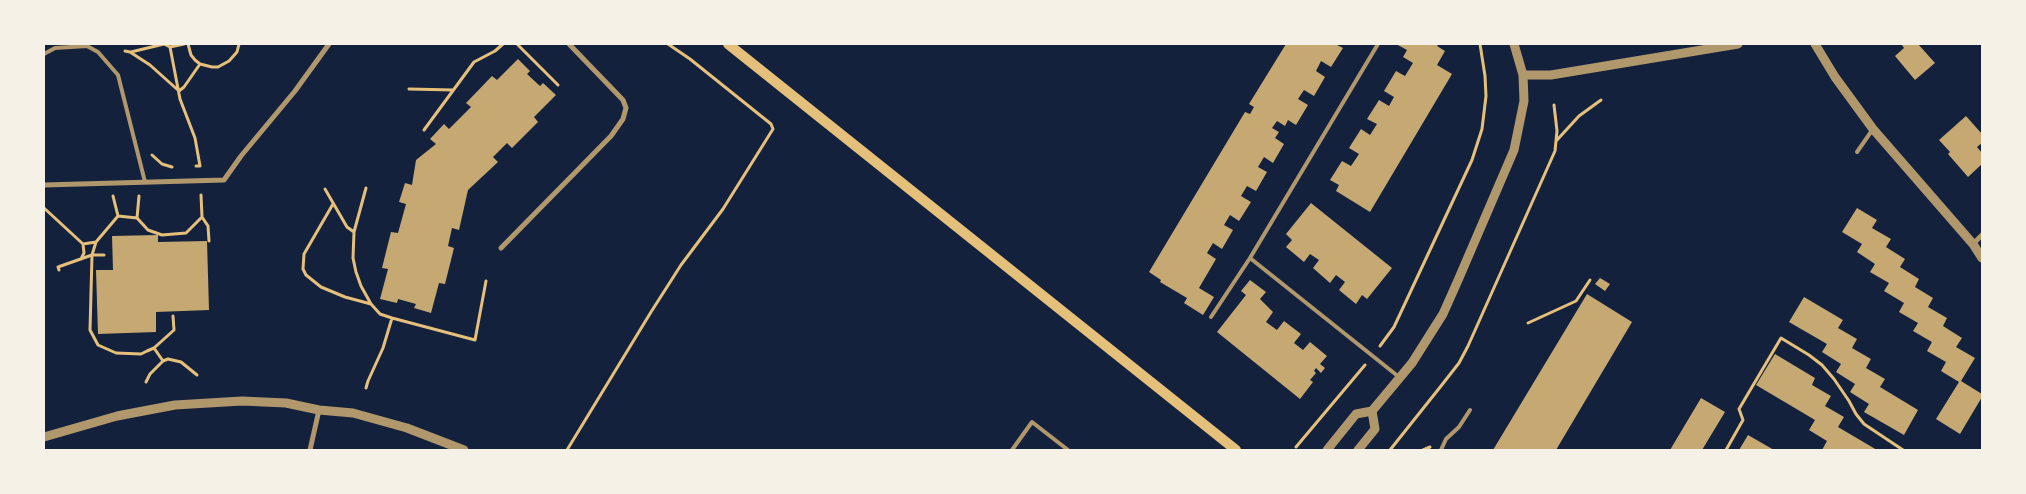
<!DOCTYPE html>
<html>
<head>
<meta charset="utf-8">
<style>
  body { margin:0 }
  #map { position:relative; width:2026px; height:494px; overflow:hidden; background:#14213d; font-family:"Asap Condensed",sans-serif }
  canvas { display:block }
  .frame { position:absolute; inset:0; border:45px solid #f6f1e7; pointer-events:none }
</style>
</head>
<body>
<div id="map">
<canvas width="2026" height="494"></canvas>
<div class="frame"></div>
</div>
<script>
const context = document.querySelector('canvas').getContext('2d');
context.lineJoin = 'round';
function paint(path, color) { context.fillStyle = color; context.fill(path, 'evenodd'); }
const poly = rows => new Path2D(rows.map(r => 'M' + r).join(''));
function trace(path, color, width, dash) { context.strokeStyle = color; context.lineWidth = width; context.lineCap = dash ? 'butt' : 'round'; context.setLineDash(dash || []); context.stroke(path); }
const building = poly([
  [1286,44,1335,44,1343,48,1331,67,1321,61,1316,71,1325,77,1314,96,1304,90,1298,99,1308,105,1296,125,1288,120,1285,126,1277,121,1272,128,1279,132,1275,138,1284,144,1273,163,1264,157,1258,167,1267,172,1256,191,1247,186,1241,196,1251,202,1239,221,1230,215,1224,225,1233,230,1222,249,1213,243,1207,253,1216,259,1199,288,1214,297,1203,315,1184,303,1187,298,1160,282,1161,280,1149,272,1245,112,1250,114,1254,107,1249,104],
  [1396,44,1439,44,1437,46,1445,51,1437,65,1452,74,1370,212,1336,191,1339,185,1330,180,1342,161,1351,166,1359,154,1349,148,1361,129,1370,135,1377,124,1367,119,1379,100,1389,106,1394,97,1384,91,1396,71,1405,76,1413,63,1403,57,1407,50],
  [1903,44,1918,44,1935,63,1915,80,1895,56,1904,48,1902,45],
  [518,59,530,71,527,74,540,86,543,83,556,95,534,117,538,122,512,148,507,143,493,157,498,162,468,190,459,230,452,228,448,246,454,248,445,284,439,283,431,313,414,308,416,304,398,299,397,303,380,299,388,269,382,268,391,232,398,233,406,204,399,202,405,183,412,185,416,160,436,144,430,139,444,124,449,129,471,107,466,103,492,76,497,80],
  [1966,116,1982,134,1982,143,1977,147,1982,153,1982,164,1968,177,1948,154,1950,152,1939,140],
  [1311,203,1392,268,1367,299,1362,295,1356,304,1339,290,1345,282,1336,275,1330,283,1313,268,1319,260,1310,254,1304,262,1286,247,1292,240,1286,234],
  [1857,208,1877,220,1872,228,1891,239,1886,247,1905,259,1900,267,1919,279,1915,287,1933,298,1928,307,1947,318,1943,326,1962,338,1956,347,1975,358,1961,381,1982,394,1982,397,1960,434,1936,419,1959,382,1941,371,1946,362,1927,351,1932,342,1913,331,1918,323,1899,312,1904,303,1884,291,1889,283,1870,272,1875,264,1857,252,1862,244,1842,232],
  [158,235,158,242,207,241,209,310,156,312,156,332,98,334,96,270,113,270,112,236],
  [1600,278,1610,284,1605,291,1595,284],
  [1250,280,1266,292,1260,299,1273,312,1266,322,1277,330,1284,321,1301,334,1294,343,1303,350,1310,342,1327,356,1320,364,1325,368,1321,373,1316,368,1314,371,1316,373,1310,380,1313,382,1300,399,1217,332,1246,295,1241,291],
  [1587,294,1632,322,1556,450,1493,450],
  [1804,297,1843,320,1838,328,1857,339,1852,348,1871,359,1866,368,1885,379,1880,387,1918,410,1904,435,1864,412,1869,404,1850,392,1855,384,1836,372,1841,364,1822,352,1827,344,1789,322],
  [1775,354,1815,378,1812,385,1831,396,1825,406,1844,417,1838,427,1877,450,1822,450,1827,441,1809,430,1815,420,1756,385],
  [1701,398,1725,412,1702,450,1670,450],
  [1748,435,1774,450,1739,450]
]);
const path = poly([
  [188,44,191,55,195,60,200,64,212,67,218,67,229,61,237,52,239,44],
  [517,44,558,85],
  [170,47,180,99,195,138,200,166,196,166],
  [125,51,130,52,150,65,179,91,184,87,200,64],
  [131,52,164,44,170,47,184,44],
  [409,89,453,90],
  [424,130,474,62,495,51,503,44],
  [1557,140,1579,116,1601,100],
  [152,155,162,164,172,167],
  [325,189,347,227,354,232,353,258,356,272,361,286,371,304],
  [201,195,202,217,208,226,209,241],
  [113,196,118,216,137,218],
  [139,196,137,218,148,230,162,235,186,233,202,217],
  [333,204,304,254,303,269,306,275,321,287,345,297,371,304,380,314,392,318,475,340,486,281],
  [44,208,83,244,96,242,118,216],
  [354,232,366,188],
  [96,242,92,255,90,330,98,345,116,353,141,354,147,351,154,348,174,330,173,316],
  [81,259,84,253,83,244],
  [59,270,58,267,92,255,104,255],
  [1528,323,1576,301,1590,280],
  [1380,346,1394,327,1472,160,1482,129,1486,96,1485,76,1480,44],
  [154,348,163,361,168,359,181,362,197,375],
  [146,382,150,374,163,361],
  [366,388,368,381,383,348,392,318],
  [1296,447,1365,365],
  [567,450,651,312,681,265,723,209,773,129,771,124,690,59,668,44],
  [1390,450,1441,386,1459,363,1468,346,1555,151,1557,131,1554,105],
  [1423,450,1430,447],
  [1726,450,1743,420,1739,409,1781,338,1809,355,1822,365,1834,379,1849,401,1856,414,1864,424,1903,450]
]);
const service = poly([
  [44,54,55,48,87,46,98,52,118,75,145,182],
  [1857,152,1873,129],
  [1250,258,1399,377],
  [1211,317,1250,258,1378,44],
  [1012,450,1032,422,1068,450],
  [1441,450,1446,439,1459,427,1470,410]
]);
const minor = poly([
  [44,185,224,180,241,156,295,91,329,44],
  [1973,244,1982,235],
  [501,248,611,136,623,119,626,108,623,100,569,44],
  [310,450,319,410]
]);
const tertiary = poly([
  [1815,44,1835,77,1873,129,1973,244,1982,258],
  [1523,75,1551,75,1738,44],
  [44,437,117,416,175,405,242,401,286,403,319,410,353,413,407,428,464,450],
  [1327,450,1356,414,1372,411,1412,363,1443,314,1459,278,1514,150,1524,101,1523,75,1514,44],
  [1358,450,1375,429,1372,411]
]);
const secondary = poly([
  [728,44,1236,450]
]);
paint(building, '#c6a872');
trace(path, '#e5c07b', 3);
trace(service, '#b1986c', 4);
trace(minor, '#b1986c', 5);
trace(tertiary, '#b1986c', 9);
trace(secondary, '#e5c07b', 10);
</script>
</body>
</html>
